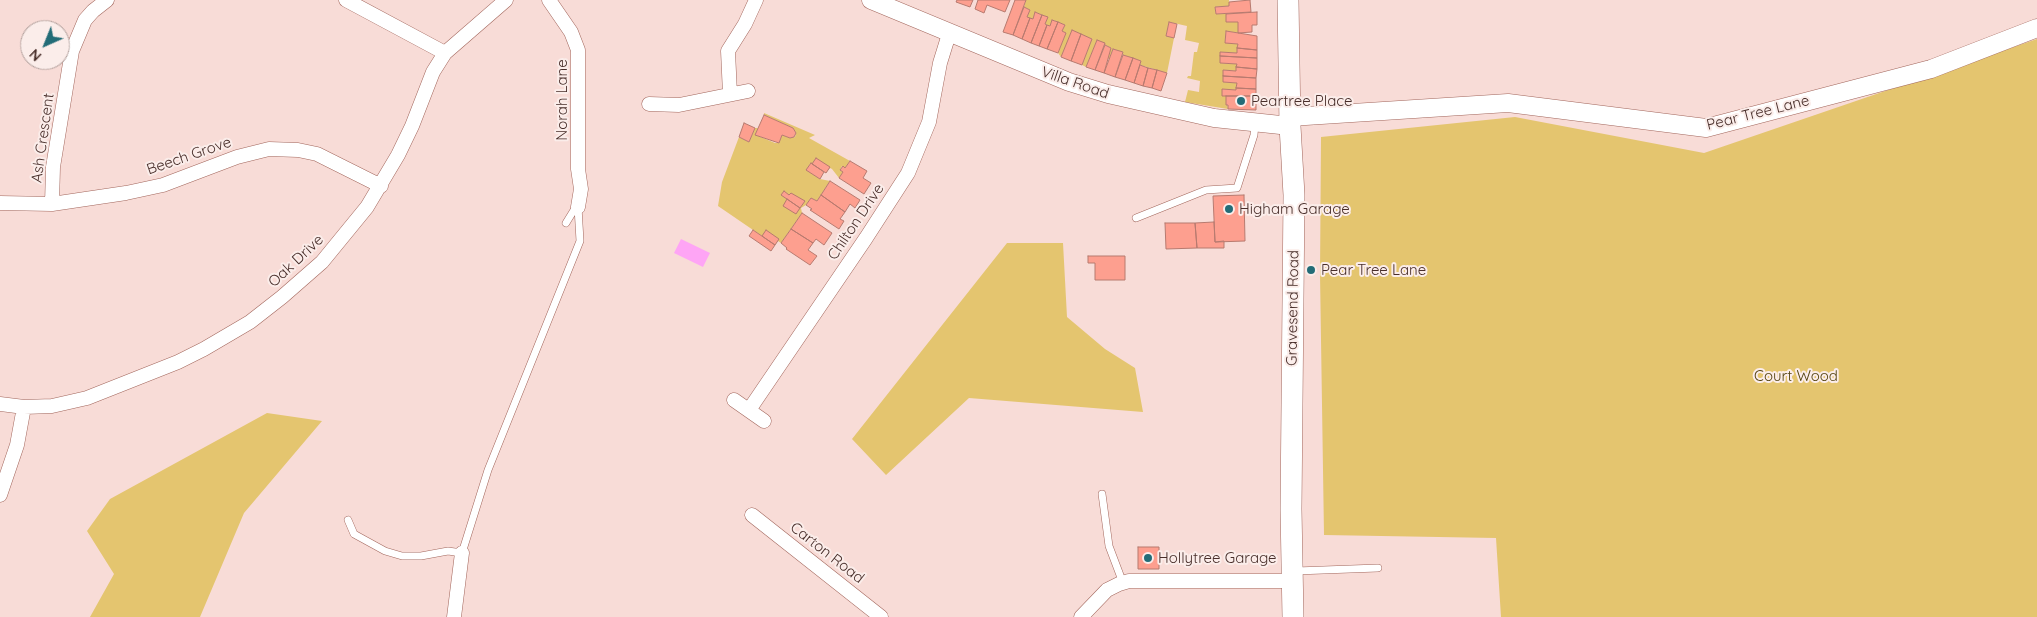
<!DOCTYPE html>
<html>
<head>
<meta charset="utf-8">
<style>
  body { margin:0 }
  #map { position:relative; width:2037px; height:617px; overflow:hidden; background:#f8dcd7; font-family:Quicksand,sans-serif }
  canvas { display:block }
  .north { position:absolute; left:20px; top:20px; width:50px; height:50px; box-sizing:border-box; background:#fbedea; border:1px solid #b3a19d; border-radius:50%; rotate:224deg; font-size:14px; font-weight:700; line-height:20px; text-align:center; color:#482e2a }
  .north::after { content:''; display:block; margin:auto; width:18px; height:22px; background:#236c77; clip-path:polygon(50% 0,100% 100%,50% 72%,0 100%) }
</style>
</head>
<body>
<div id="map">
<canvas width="2037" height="617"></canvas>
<div class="north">N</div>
</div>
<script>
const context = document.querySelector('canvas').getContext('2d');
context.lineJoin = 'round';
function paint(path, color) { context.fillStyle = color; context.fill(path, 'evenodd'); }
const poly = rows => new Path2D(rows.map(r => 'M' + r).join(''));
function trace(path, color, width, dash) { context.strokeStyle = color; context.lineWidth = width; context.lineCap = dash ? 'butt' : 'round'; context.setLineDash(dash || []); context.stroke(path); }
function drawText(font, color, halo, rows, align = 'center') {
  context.font = font + ' Quicksand,sans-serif'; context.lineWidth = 4; context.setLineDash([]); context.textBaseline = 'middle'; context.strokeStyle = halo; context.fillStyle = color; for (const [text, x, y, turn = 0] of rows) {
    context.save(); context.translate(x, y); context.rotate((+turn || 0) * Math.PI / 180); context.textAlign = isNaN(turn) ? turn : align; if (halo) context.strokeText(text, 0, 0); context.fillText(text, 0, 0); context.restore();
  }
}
const green = poly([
  [1026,0,1229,0,1229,6,1215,7,1216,14,1226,14,1227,22,1238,22,1238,33,1226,31,1225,42,1238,44,1237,53,1220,52,1220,63,1237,64,1236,71,1223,70,1223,82,1237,83,1236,90,1222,89,1222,95,1226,96,1228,109,1185,102,1188,90,1199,92,1200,81,1187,78,1188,76,1191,76,1194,52,1197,52,1199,43,1185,40,1187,26,1169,22,1166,36,1174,38,1167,73,1140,65,1141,61,1123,55,1123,52,1113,49,1109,59,1107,58,1111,48,1097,40,1086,67,1082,65,1092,39,1072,31,1061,57,1058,53,1066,33,1062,31,1065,25,1053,20,1050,26,1045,24,1047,17,1035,12,1033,19,1027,17,1030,10,1024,7],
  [2037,39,2037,617,1501,617,1496,538,1324,535,1320,274,1321,137,1515,117,1704,153],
  [764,113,815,135,809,138,850,161,845,168,842,166,840,170,843,172,839,178,832,169,830,168,826,173,810,164,807,170,820,179,830,181,817,201,811,198,806,205,801,208,802,213,781,243,778,241,775,245,718,206,722,182,739,137,749,142,755,128,758,128,756,135,775,143,779,143,782,135,790,138,795,137,796,133,793,128,764,115],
  [1007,243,1063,243,1067,317,1105,349,1135,368,1143,412,969,398,886,475,852,439],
  [267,413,322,421,244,513,200,617,90,617,114,574,87,531,110,499]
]);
const water = poly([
  [681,239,710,253,703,267,674,253]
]);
const building = poly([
  [957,0,973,0,970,7,956,2,957,0],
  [978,0,1010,0,1005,12,987,5,984,13,975,9,978,0],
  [1015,0,1026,0,1013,35,1003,32,1015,0],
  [1250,0,1251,12,1216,14,1215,7,1229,6,1229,2,1250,0],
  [1024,7,1030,10,1027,17,1030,18,1022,39,1013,35,1024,7],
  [1035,12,1042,15,1031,43,1022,39,1030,18,1033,19,1035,12],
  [1257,12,1257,25,1252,25,1252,32,1238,33,1238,22,1226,22,1226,14,1257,12],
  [1042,15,1048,17,1045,24,1047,25,1039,46,1031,43,1042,15],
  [1052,20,1058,22,1047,49,1039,46,1047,25,1050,26,1052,20],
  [1058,22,1065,25,1062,31,1066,33,1058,53,1047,49,1058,22],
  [1169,22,1177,24,1174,38,1166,36,1169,22],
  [1072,30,1081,34,1071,61,1061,57,1072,30],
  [1226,31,1257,36,1257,50,1237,48,1238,44,1225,43,1226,31],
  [1081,34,1092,39,1082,65,1071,61,1081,34],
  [1097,40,1105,43,1095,70,1086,67,1097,40],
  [1105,45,1111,48,1104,73,1095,70,1105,45],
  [1237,48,1257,50,1257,58,1220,56,1220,52,1237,53,1237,48],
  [1113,49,1123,52,1115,77,1104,73,1113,49],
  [1123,55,1133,58,1125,80,1115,77,1123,55],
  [1220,56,1257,58,1257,69,1236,67,1237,64,1220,63,1220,56],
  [1133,58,1141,61,1134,83,1125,80,1133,58],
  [1140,65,1148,68,1143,86,1134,83,1140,65],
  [1236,67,1257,69,1256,78,1223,76,1223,70,1236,71,1236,67],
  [1148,68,1157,70,1152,88,1143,86,1148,68],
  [1157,70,1167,73,1161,91,1152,88,1157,70],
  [1223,76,1256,78,1256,89,1236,88,1237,83,1223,82,1223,76],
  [1236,88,1256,89,1256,96,1222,96,1222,89,1236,90,1236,88],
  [1226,96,1256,96,1256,110,1228,109,1228,105,1226,105,1226,96],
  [764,115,793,128,796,133,794,137,790,138,782,135,779,143,755,135,764,115],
  [744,123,755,128,749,142,739,137,744,123],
  [816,158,830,167,826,173,812,164,816,158],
  [850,161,867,171,863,178,871,183,864,194,839,178,843,172,840,170,843,166,845,168,850,161],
  [811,163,824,172,820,179,806,170,811,163],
  [830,181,860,200,855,208,850,204,845,212,821,195,830,181],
  [784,191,789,195,791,193,805,201,800,208,781,195,784,191],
  [821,195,845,212,840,219,844,221,839,229,810,210,812,209,806,205,811,198,817,201,821,195],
  [1244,195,1245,241,1215,242,1213,196,1244,195],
  [787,199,800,208,796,214,783,206,787,199],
  [802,213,832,233,824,245,816,239,813,243,791,229,802,213],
  [1214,222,1215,242,1224,241,1224,248,1197,248,1195,223,1214,222],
  [1165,223,1195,223,1197,248,1166,249,1165,223],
  [791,229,813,243,808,250,817,256,810,265,786,249,787,248,781,243,791,229],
  [753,230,775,245,771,251,749,236,753,230],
  [766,230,779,239,775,245,762,236,766,230],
  [1088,256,1125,256,1125,280,1095,280,1095,263,1088,263,1088,256],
  [1138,547,1159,547,1159,569,1138,569,1138,547]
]);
const service = poly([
  [1136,218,1206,190,1237,188,1254,135,1255,123],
  [566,223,574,210,578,207],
  [1102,494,1109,546,1123,583],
  [348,520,354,534,385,551,402,556,421,556,448,551,462,553,488,470,580,241,578,207],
  [1296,571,1378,568]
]);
const minor = poly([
  [346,0,445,53],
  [549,0,571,32,578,50,578,169,581,189,578,207],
  [730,94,728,51,745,24,756,0],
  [649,104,679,105,748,91],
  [0,203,52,204,126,193,163,185,237,157,269,149,298,150,317,154,381,186],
  [52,204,53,167,72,51,85,20,93,11,107,0],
  [734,400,764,421],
  [0,404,24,407,52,406,87,398,178,362,204,349,250,322,282,297,322,262,367,207,398,155,412,126,433,72,445,53,506,0],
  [749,410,866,238,908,173,929,122,940,63,949,34],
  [0,495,17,445,24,407],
  [752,515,881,617],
  [454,617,462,553],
  [1081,617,1107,590,1119,584,1129,581,1292,581]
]);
const tertiary = poly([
  [871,0,1069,82,1108,94,1214,118,1290,126],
  [1290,117,1508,103,1706,128,1931,69,2037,28]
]);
const primary = poly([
  [1288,0,1290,126,1294,195,1291,509,1293,617]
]);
const markers = [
  [1241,101,5,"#236c77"],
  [1229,209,5,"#236c77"],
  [1311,270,5,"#236c77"],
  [1148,558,5,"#236c77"]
];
const streetNames = [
  ["Villa Road",1075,83,19],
  ["Norah Lane",562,100,-90],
  ["Pear Tree Lane",1758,113,-14],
  ["Ash Crescent",43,138,-82],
  ["Beech Grove",189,156,-19],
  ["Chilton Drive",856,222,-56],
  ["Oak Drive",296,261,-43],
  ["Gravesend Road",1293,308,-89],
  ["Carton Road",827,553,38]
];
const poiNames = [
  ["Peartree Place",1251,101],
  ["Higham Garage",1239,209],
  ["Pear Tree Lane",1321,270],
  ["Hollytree Garage",1158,558]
];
const parkNames = [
  ["Court Wood",1796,376]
];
paint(green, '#e4c56f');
paint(water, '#fea5f5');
paint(building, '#fd9f8f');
trace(building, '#b77a6f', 1);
trace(service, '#a2665c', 8);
trace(minor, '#a2665c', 15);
trace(tertiary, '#a2665c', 19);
trace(primary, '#a2665c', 22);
trace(service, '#fff', 7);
trace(minor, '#fff', 14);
trace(tertiary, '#fff', 18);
trace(primary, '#fff', 21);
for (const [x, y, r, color] of markers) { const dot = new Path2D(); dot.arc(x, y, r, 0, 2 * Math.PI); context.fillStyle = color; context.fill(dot); trace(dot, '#fbedea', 2); }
drawText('15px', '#482e2a', '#fbedea', streetNames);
drawText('15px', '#482e2a', '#fbedea', poiNames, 'left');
drawText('15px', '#544412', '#fbedea', parkNames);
</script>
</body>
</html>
